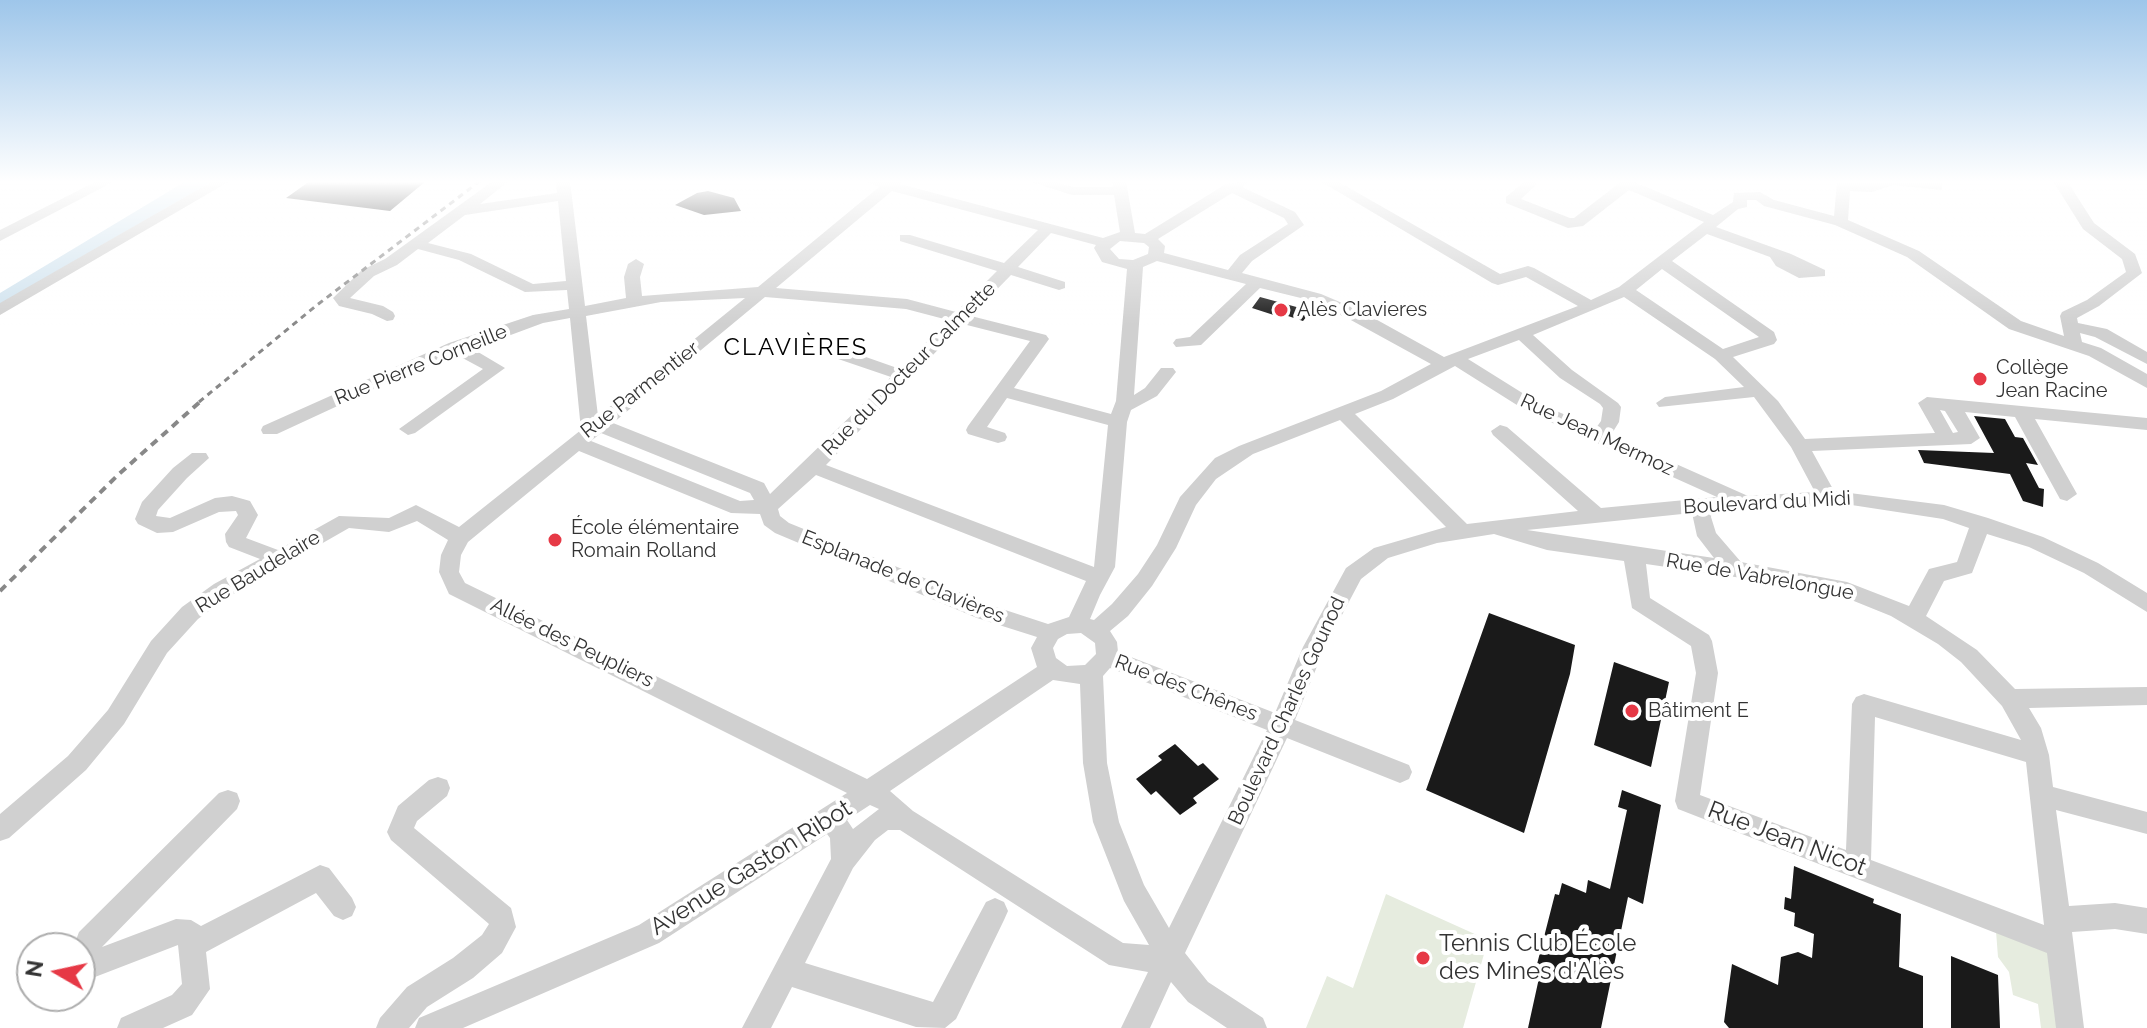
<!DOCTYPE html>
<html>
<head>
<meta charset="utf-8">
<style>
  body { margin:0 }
  #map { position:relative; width:2147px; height:1028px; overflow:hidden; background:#fff; font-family:Raleway,sans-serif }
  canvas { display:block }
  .north { position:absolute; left:16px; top:932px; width:80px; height:80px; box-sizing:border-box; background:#fff; border:2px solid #adadad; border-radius:50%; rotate:279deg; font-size:22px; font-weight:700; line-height:32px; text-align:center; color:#333 }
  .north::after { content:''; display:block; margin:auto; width:28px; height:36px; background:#e63946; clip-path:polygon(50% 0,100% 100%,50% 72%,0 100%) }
</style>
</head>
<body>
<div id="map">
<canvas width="2147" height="1028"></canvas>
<div class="north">N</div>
</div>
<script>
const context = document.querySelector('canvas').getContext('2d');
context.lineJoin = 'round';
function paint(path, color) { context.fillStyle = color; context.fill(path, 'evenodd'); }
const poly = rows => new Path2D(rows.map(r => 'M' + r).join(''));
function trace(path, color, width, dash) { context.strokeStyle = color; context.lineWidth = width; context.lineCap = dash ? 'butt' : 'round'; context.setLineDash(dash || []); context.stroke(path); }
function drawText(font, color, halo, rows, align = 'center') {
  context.font = font + ' Raleway,sans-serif'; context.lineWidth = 8; context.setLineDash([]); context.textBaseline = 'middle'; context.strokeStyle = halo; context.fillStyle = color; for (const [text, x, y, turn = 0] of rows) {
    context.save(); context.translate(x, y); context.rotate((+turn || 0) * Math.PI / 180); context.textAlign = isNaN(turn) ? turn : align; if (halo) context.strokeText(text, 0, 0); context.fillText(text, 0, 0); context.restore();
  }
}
const green = poly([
  [1386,894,1488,940,1463,1028,1306,1028,1327,976,1353,988],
  [1996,931,2048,951,2059,1028,2041,1028,2038,1004,2013,995,2009,972,1998,957]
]);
const water = poly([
  [186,181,213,181,0,304,0,293]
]);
const building = poly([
  [310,181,426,181,390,211,286,198],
  [708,191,734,198,741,211,704,215,675,205,697,193],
  [1260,297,1271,300,1311,311,1303,321,1285,315,1283,318,1252,308],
  [1974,416,2005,419,2015,437,2023,438,2038,465,2026,463,2039,488,2044,489,2043,507,2023,501,2010,474,1924,463,1918,450,1994,453],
  [1489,613,1575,645,1570,674,1524,833,1426,790],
  [1614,662,1669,682,1651,767,1594,745],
  [1175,744,1198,766,1203,763,1219,779,1193,798,1197,803,1180,815,1156,791,1151,795,1136,779,1162,760,1158,756],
  [1622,790,1661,805,1643,904,1628,897,1601,1028,1528,1028,1539,978,1534,976,1555,894,1559,895,1562,883,1586,893,1588,880,1610,889,1627,810,1618,807],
  [1794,866,1874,899,1873,903,1901,914,1899,967,1923,976,1923,1028,1729,1028,1724,1022,1732,964,1778,985,1781,957,1798,952,1812,958,1814,934,1794,926,1795,913,1784,909,1785,897,1791,899],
  [1951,956,1998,975,2000,1028,1951,1028]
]);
const minor = poly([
  [97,181,115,181,0,241,0,230,97,181],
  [213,181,230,181,0,315,0,303,213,181],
  [493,181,509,181,480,204,557,193,556,181,570,181,585,306,626,298,624,277,628,264,636,259,644,264,640,277,642,296,758,287,879,187,864,181,902,181,900,184,1103,238,1120,232,1114,195,1072,195,1029,181,1052,181,1073,187,1113,187,1112,181,1126,181,1135,233,1145,234,1226,184,1249,181,1242,187,1295,212,1304,225,1252,261,1242,273,1321,294,1361,311,1444,357,1578,306,1526,277,1498,285,1492,283,1320,181,1337,181,1500,274,1528,266,1534,268,1591,300,1619,287,1704,222,1629,190,1583,226,1568,228,1506,203,1506,197,1525,181,1535,181,1537,184,1521,199,1570,218,1574,218,1622,181,1632,181,1713,215,1733,202,1734,193,1760,192,1774,200,1834,216,1837,183,1937,183,1942,184,1942,190,1893,185,1872,192,1850,191,1848,220,1919,251,2021,321,2064,336,2060,316,2062,312,2087,300,2126,272,2122,259,2083,229,2053,181,2067,181,2094,223,2135,254,2142,273,2099,306,2077,318,2078,323,2107,329,2147,352,2147,364,2095,337,2080,333,2082,342,2101,348,2147,374,2147,388,2089,356,2009,329,1907,257,1835,225,1764,206,1756,200,1747,200,1747,207,1738,209,1716,227,1791,254,1825,270,1825,276,1799,278,1776,266,1770,257,1707,234,1672,261,1774,332,1777,340,1774,344,1733,357,1778,401,1805,439,1935,433,1918,403,1927,397,2147,418,2147,430,2035,419,2077,494,2067,501,2060,499,2015,417,1965,412,1980,438,1971,444,1812,451,1834,491,1944,505,1988,518,2043,537,2098,563,2147,593,2147,612,2084,573,2029,547,1987,534,1972,573,1944,581,1926,616,1977,650,2015,689,2147,687,2147,705,2029,708,2041,728,2049,755,2053,787,2147,812,2147,834,2056,810,2069,906,2115,903,2147,908,2147,934,2115,929,2072,932,2084,1028,2056,1028,2047,953,1678,809,1675,801,1696,673,1691,646,1632,608,1624,561,1547,550,1494,534,1437,543,1388,558,1361,579,1325,647,1295,720,1409,765,1412,772,1409,779,1400,783,1287,738,1185,953,1208,982,1263,1018,1267,1028,1227,1028,1188,1002,1171,982,1150,1028,1121,1028,1148,972,1109,965,900,830,888,830,875,840,853,868,805,963,933,1002,986,902,995,898,1004,902,1008,911,1004,920,956,1019,945,1028,916,1027,792,987,771,1028,742,1028,831,859,830,838,827,834,659,943,463,1028,415,1028,419,1018,639,925,847,793,449,594,439,572,441,555,448,540,417,521,389,532,349,528,230,596,198,619,167,653,124,724,86,770,9,838,0,841,0,814,68,756,108,710,151,641,182,607,214,584,260,559,229,547,226,542,225,534,238,515,236,511,219,512,173,532,157,533,138,524,135,519,142,502,173,468,192,453,206,453,209,458,187,478,158,510,156,516,170,518,215,498,232,496,243,499,250,501,258,515,246,538,278,550,339,516,389,518,416,505,459,527,581,430,570,318,543,323,473,349,505,368,415,433,408,435,399,429,483,369,457,355,411,372,277,434,263,434,261,430,263,426,449,343,533,315,569,309,567,290,525,292,459,260,418,249,397,265,374,276,350,298,383,306,393,312,395,316,393,320,387,321,372,314,339,306,333,298,362,270,385,259,493,181],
  [892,191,1038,230,1004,263,910,235,900,235,900,241,997,271,956,312,907,299,776,288,892,191],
  [1232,193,1284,218,1288,224,1240,255,1228,270,1164,253,1165,246,1158,239,1232,193],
  [558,201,566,281,533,284,471,254,428,243,465,215,558,201],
  [1051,233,1096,245,1094,248,1102,262,1127,269,1116,401,1111,414,1014,388,1049,339,1046,335,971,316,1011,275,1059,290,1065,288,1065,282,1018,267,1051,233],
  [1120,241,1144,243,1149,247,1148,254,1133,260,1119,259,1110,249,1120,241],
  [1157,261,1246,284,1190,337,1176,339,1173,343,1176,347,1201,345,1260,288,1309,300,1349,319,1431,364,1381,391,1239,446,1215,458,1180,497,1157,545,1138,574,1112,604,1094,620,1090,619,1100,595,1115,567,1127,422,1131,410,1157,396,1176,372,1173,368,1161,368,1145,388,1134,395,1143,267,1157,261],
  [1662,269,1759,337,1723,349,1636,290,1662,269],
  [765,297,906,309,948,320,900,369,809,337,797,337,794,341,797,345,891,377,770,494,764,483,613,423,765,297],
  [1624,297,1715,359,1744,387,1665,397,1656,403,1659,407,1754,397,1791,447,1815,492,1748,496,1611,435,1619,422,1621,407,1618,403,1572,370,1533,335,1624,297],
  [745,298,686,346,598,416,586,316,661,302,745,298],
  [963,324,1030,341,968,426,966,430,968,434,998,443,1005,441,1007,437,1005,433,987,427,1007,398,1108,425,1094,567,826,465,963,324],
  [1519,340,1560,378,1600,404,1603,408,1601,421,1596,428,1540,404,1468,359,1519,340],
  [1455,366,1528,412,1717,497,1601,508,1507,427,1500,425,1491,431,1493,435,1578,511,1467,524,1355,414,1393,399,1455,366],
  [1940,410,1945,411,1958,432,1953,433,1940,410],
  [1340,420,1446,527,1374,548,1346,568,1303,647,1275,713,1118,652,1117,642,1110,631,1128,616,1152,586,1176,548,1196,505,1216,479,1253,454,1340,420],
  [601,433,750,493,754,500,740,501,591,441,601,433],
  [579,451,731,513,760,514,764,525,775,533,977,618,1037,637,1031,648,1037,667,867,779,465,583,459,572,461,555,468,542,579,451],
  [816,475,1086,581,1069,617,1048,624,993,606,789,523,780,516,778,509,816,475],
  [1845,504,1943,519,1969,528,1957,562,1929,569,1909,606,1847,582,1741,562,1716,533,1711,517,1712,511,1845,504],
  [1692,513,1697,536,1714,558,1527,530,1692,513],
  [1646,564,1735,577,1844,597,1891,616,1938,644,1961,662,2002,706,2021,740,1864,694,1856,697,1852,704,1846,850,1700,795,1718,673,1712,641,1709,635,1650,598,1646,564],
  [1081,633,1095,643,1096,654,1085,665,1067,666,1056,658,1053,648,1058,639,1067,634,1081,633],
  [1110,668,1267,730,1169,928,1144,885,1119,822,1107,763,1103,676,1110,668],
  [1053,680,1080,684,1083,763,1093,822,1124,901,1149,945,1123,943,913,811,890,791,1053,680],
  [1875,717,2026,762,2044,925,1871,860,1875,717],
  [870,805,879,809,853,829,847,820,870,805],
  [438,777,447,780,450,788,447,796,417,821,414,828,511,908,516,927,502,953,473,978,427,1007,409,1028,376,1028,380,1018,407,987,453,958,482,935,489,924,391,840,387,832,398,806,429,780,438,777],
  [228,790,237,793,240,801,237,809,102,947,176,919,191,920,201,926,320,865,329,868,352,898,356,907,352,916,343,920,334,916,316,893,206,952,210,989,192,1015,163,1028,117,1028,121,1018,172,995,182,984,178,945,95,977,80,970,80,948,73,948,79,932,219,793,228,790]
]);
const railFar1 = poly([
  [199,402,317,305,480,181]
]);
const rail = poly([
  [0,591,119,474,202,400]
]);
const markers = [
  [1281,310,8,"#e63946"],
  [1980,379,8,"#e63946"],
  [555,540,8,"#e63946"],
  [1632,711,8,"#e63946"],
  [1423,958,8,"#e63946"]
];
const poiNames = [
  ["Alès Clavieres",1297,310],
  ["Collège",1996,368],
  ["Jean Racine",1996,391],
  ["École élémentaire",571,528],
  ["Romain Rolland",571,551],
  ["Bâtiment E",1648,711]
];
const streetNames = [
  ["Rue Pierre Corneille",421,365,-22],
  ["Rue du Docteur Calmette",909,369,-45],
  ["Rue Parmentier",640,390,-38],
  ["Rue Jean Mermoz",1597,435,25],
  ["Boulevard du Midi",1767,503,-3],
  ["Rue Baudelaire",258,572,-31],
  ["Esplanade de Clavières",903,577,22],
  ["Rue de Vabrelongue",1760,577,10],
  ["Allée des Peupliers",572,643,26],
  ["Rue des Chênes",1186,688,21],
  ["Boulevard Charles Gounod",1287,711,-65]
];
const quarterNames = [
  ["CLAVIÈRES",796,348]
];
const nearStreetnames = [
  ["Rue Jean Nicot",1787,839,21],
  ["Avenue Gaston Ribot",751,868,-32]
];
const nearPoinames = [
  ["Tennis Club École",1439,944],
  ["des Mines d'Alès",1439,972]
];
paint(green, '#e6ecdf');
paint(water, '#cfe2ee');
paint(building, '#1a1a1a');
paint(minor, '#d0d0d0');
trace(railFar1, '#888', 3, [6, 5]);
trace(rail, '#888', 4, [8, 6]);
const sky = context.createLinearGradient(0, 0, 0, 325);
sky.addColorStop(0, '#9ec6ea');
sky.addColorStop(0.56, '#fff');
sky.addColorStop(1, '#ffffff00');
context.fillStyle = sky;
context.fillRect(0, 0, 2147, 325);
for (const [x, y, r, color] of markers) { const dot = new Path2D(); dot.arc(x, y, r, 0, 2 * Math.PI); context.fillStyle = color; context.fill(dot); trace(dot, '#fff', 3); }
drawText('20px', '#333', '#fff', poiNames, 'left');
drawText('20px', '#333', '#fff', streetNames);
context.letterSpacing = '2px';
drawText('24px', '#000', '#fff', quarterNames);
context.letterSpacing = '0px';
drawText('24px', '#333', '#fff', nearStreetnames);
drawText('24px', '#333', '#fff', nearPoinames, 'left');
</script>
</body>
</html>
